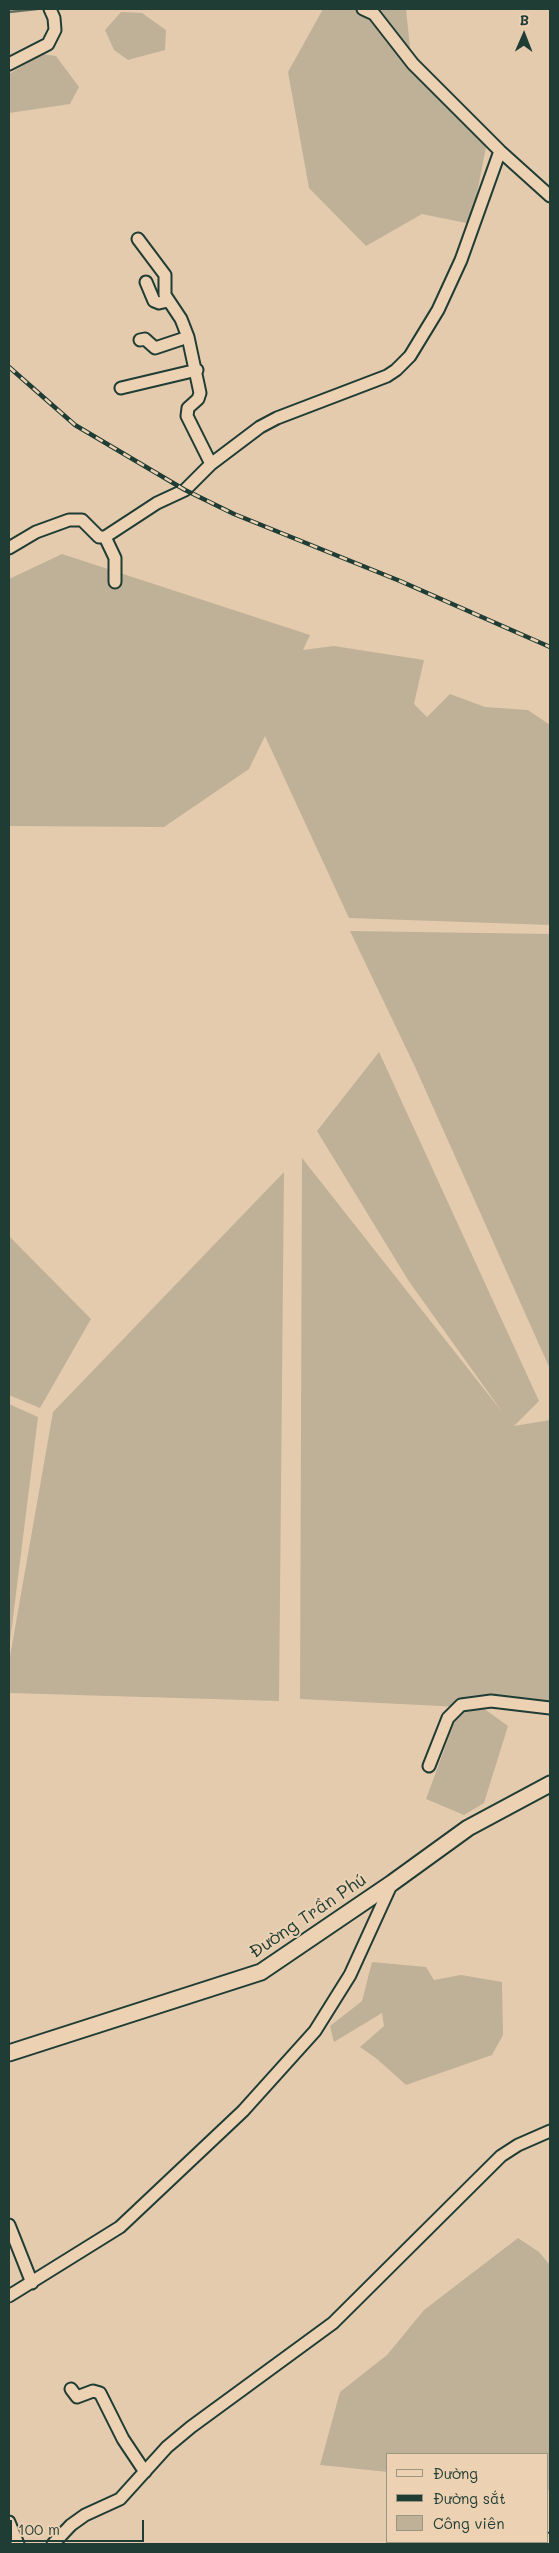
<!DOCTYPE html>
<html>
<head>
<meta charset="utf-8">
<style>
  body { margin:0 }
  #map { position:relative; width:559px; height:2553px; overflow:hidden; background:#e4cbae; font-family:Mali,sans-serif }
  canvas { display:block }
  .frame { position:absolute; inset:0; border:10px solid #1f3d34; pointer-events:none }
  .legend { position:absolute; left:386px; top:2453px; width:162px; height:90px; box-sizing:border-box; background:#ecd1b3; border:1px solid #9a9680; margin:0; padding:6px 9px; list-style:none; font-size:15px; color:#1f3d34 }
  .legend li { display:flex; align-items:center; gap:10px; height:25px }
  .legend b { width:25px; border:1px solid #9a9680 }
  .north { position:absolute; left:499px; top:10px; width:50px; height:50px; -webkit-text-stroke:4px #ecd1b3; paint-order:stroke; rotate:1deg; font-size:14px; font-weight:700; line-height:20px; text-align:center; color:#1f3d34 }
  .north::after { content:''; display:block; margin:auto; width:18px; height:22px; background:#1f3d34; clip-path:polygon(50% 0,100% 100%,50% 72%,0 100%) }
  .scale { position:absolute; left:10px; top:2520px; width:134px; height:22px; box-sizing:border-box; border:2px solid #1f3d34; border-top:0; padding-left:6px; font-size:15px; line-height:18px; white-space:nowrap; color:#1f3d34; -webkit-text-stroke:4px #ecd1b3; paint-order:stroke }
</style>
</head>
<body>
<div id="map">
<canvas width="559" height="2553"></canvas>
<div class="frame"></div>
<ul class="legend">
<li><b style="height:6px;background:#ecd1b3"></b>Đường</li>
<li><b style="height:6px;background:#1f3d34"></b>Đường sắt</li>
<li><b style="height:14px;background:#bfb197"></b>Công viên</li>
</ul>
<div class="north">B</div>
<div class="scale">100 m</div>
</div>
<script>
const context = document.querySelector('canvas').getContext('2d');
context.lineJoin = 'round';
function paint(path, color) { context.fillStyle = color; context.fill(path, 'evenodd'); }
const poly = rows => new Path2D(rows.map(r => 'M' + r).join(''));
function trace(path, color, width, dash) { context.strokeStyle = color; context.lineWidth = width; context.lineCap = dash ? 'butt' : 'round'; context.setLineDash(dash || []); context.stroke(path); }
function drawText(font, color, halo, rows, align = 'center') {
  context.font = font + ' Mali,sans-serif'; context.lineWidth = 4; context.setLineDash([]); context.textBaseline = 'middle'; context.strokeStyle = halo; context.fillStyle = color; for (const [text, x, y, turn = 0] of rows) {
    context.save(); context.translate(x, y); context.rotate((+turn || 0) * Math.PI / 180); context.textAlign = isNaN(turn) ? turn : align; if (halo) context.strokeText(text, 0, 0); context.fillText(text, 0, 0); context.restore();
  }
}
const green = poly([
  [323,9,406,9,411,57,486,147,471,224,422,214,366,246,309,188,288,72],
  [121,12,142,13,166,30,165,50,128,60,114,50,105,30],
  [42,54,56,56,79,87,70,104,9,113,9,74],
  [62,554,310,635,303,650,334,646,424,660,414,704,427,717,450,694,485,707,528,710,550,725,550,925,349,918,265,736,249,769,164,827,9,826,9,579],
  [350,931,550,934,550,1369,416,1069],
  [379,1052,539,1401,514,1426,550,1420,550,1712,483,1708,508,1726,484,1803,464,1815,426,1799,460,1707,300,1699,302,1158,503,1413,408,1280,317,1131],
  [284,1172,279,1701,9,1693,9,1662,53,1412],
  [9,1236,91,1319,40,1408,9,1395],
  [9,1404,38,1417,9,1650],
  [372,1962,426,1967,434,1980,461,1975,502,1982,503,2035,492,2055,406,2085,377,2059,360,2047,384,2026,382,2013,334,2042,330,2026,362,2001],
  [518,2238,539,2252,550,2265,550,2490,548,2490,548,2454,388,2454,388,2472,320,2465,340,2392,387,2355,424,2310]
]);
const stream = poly([
  [9,12,37,9]
]);
const minor = poly([
  [363,9,374,14,413,64,500,151,550,196],
  [9,64,48,44,55,30,54,18,50,9],
  [138,239,165,275,165,295,181,319,188,337,200,393,198,399,188,408,187,416,211,464],
  [146,282,154,301,159,303,168,301],
  [140,340,145,339,155,348,188,337],
  [121,388,197,370],
  [105,537,115,558,115,582],
  [9,548,36,532,69,520,82,520,99,537,105,537,157,503,185,490,211,464,260,427,277,418,387,376,396,370,410,356,438,310,461,260,500,151],
  [429,1766,448,1718,461,1705,491,1701,550,1708],
  [9,2225,32,2283],
  [9,2296,120,2227,243,2111,315,2031,350,1975,392,1883],
  [71,2389,77,2397,93,2391,100,2393,123,2439,145,2472],
  [9,2522,18,2544],
  [548,2542,550,2539],
  [53,2544,71,2525,85,2515,120,2499,167,2447,191,2427,333,2323,501,2156,518,2145,550,2131]
]);
const major = poly([
  [9,2053,261,1972,392,1883,468,1828,550,1784]
]);
const rail = poly([
  [9,367,75,425,185,490,234,514,400,581,550,647]
]);
const streetNames = [
  ["Đường Trần Phú",308,1916,-34]
];
paint(green, '#bfb197');
trace(stream, '#636e5f', 2.5);
trace(minor, '#1f3d34', 15);
trace(major, '#1f3d34', 19);
trace(minor, '#ecd1b3', 11);
trace(major, '#ecd1b3', 15);
trace(rail, '#1f3d34', 4.5);
trace(rail, '#ecd1b3', 2.5, [8]);
drawText('18px', '#1f3d34', '#ecd1b3', streetNames);
</script>
</body>
</html>
